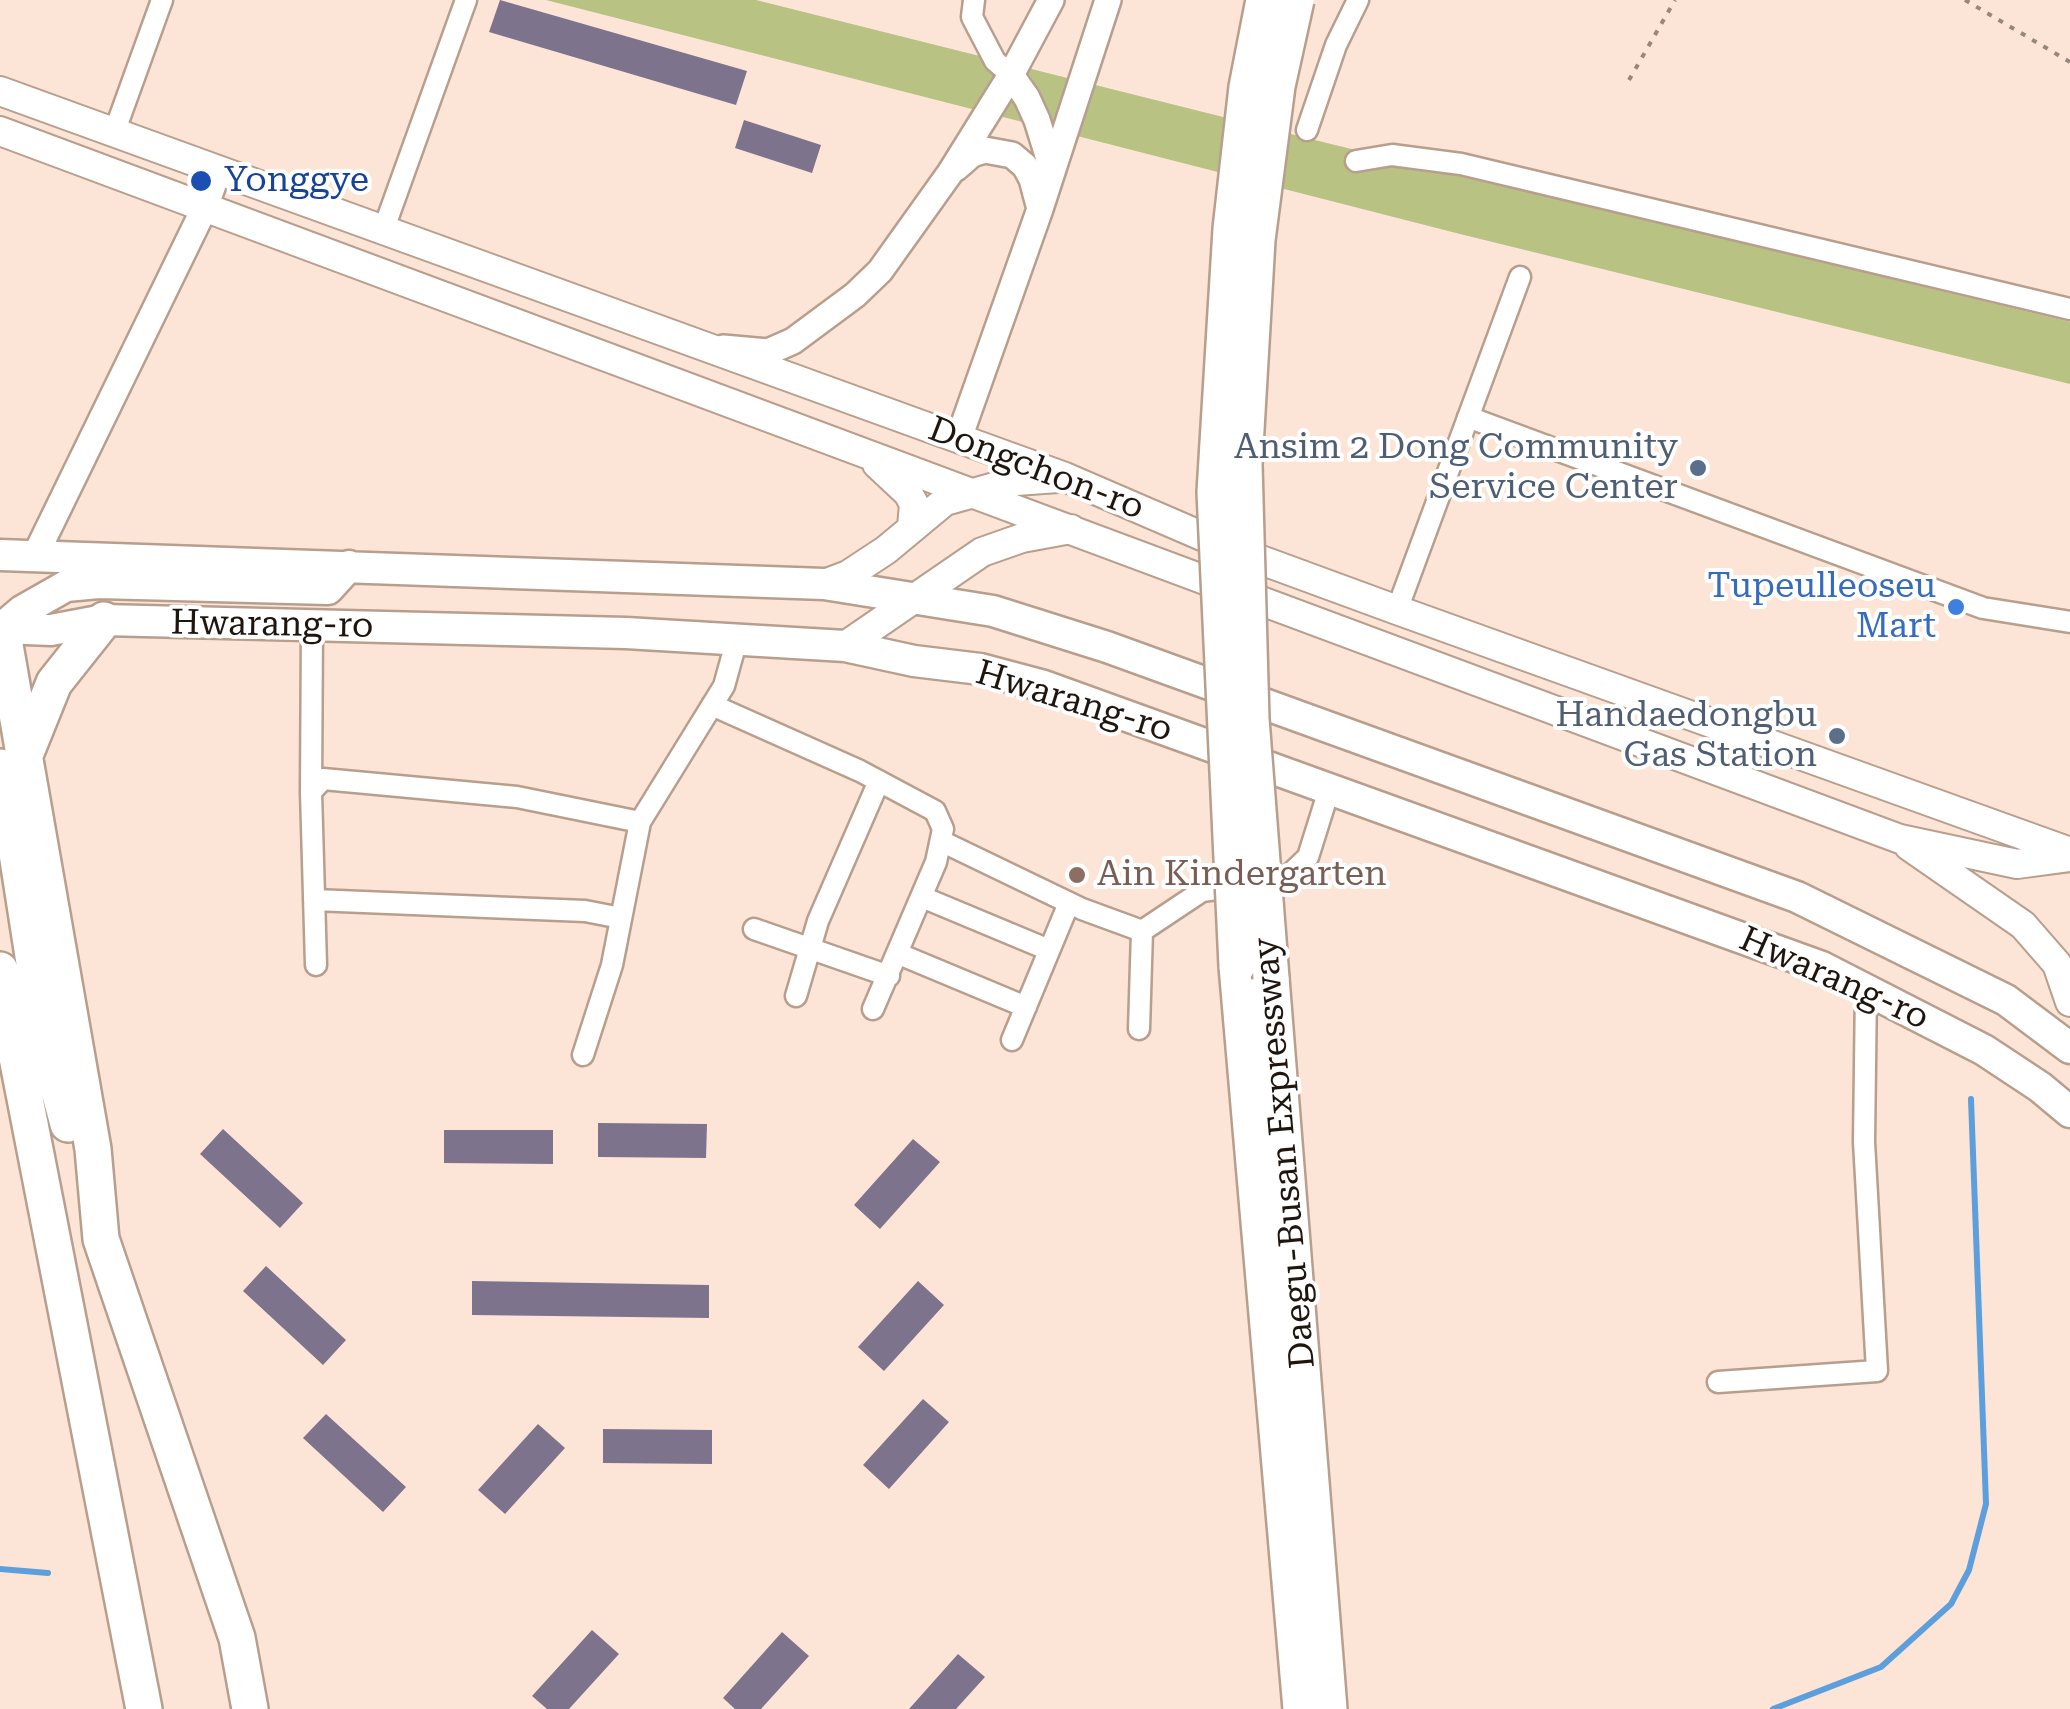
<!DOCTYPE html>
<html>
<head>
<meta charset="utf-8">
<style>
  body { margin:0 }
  canvas { display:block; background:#fce5d6 }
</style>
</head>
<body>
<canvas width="2070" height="1709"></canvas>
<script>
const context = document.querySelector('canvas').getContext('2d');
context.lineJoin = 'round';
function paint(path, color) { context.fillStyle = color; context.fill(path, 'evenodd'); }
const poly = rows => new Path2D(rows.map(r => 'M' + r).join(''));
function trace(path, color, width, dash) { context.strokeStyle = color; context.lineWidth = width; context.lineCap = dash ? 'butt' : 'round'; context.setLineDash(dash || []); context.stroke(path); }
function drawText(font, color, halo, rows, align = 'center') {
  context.font = font + ' "Roboto Serif",serif'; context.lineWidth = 8; context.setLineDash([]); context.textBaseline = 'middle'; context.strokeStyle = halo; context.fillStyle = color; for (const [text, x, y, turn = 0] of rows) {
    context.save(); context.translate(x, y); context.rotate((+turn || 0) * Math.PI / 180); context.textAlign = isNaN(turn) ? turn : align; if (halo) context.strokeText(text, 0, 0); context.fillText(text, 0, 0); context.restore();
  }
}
const green = poly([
  [546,0,756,0,1331,144,2070,322,2070,384,1460,234]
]);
const stream = poly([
  [0,1569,48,1573],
  [1773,1709,1881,1667,1951,1604,1969,1570,1986,1504,1971,1099]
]);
const building = poly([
  [500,0,747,71,736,105,489,32],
  [744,120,821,145,812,173,735,148],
  [598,1123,707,1124,706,1158,598,1157],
  [223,1129,303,1203,280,1228,200,1154],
  [444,1130,553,1130,553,1164,444,1163],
  [913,1139,940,1162,880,1229,854,1205],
  [266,1266,346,1340,323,1365,243,1291],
  [472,1281,709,1285,709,1318,472,1315],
  [918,1281,944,1305,884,1371,858,1347],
  [923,1399,949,1422,889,1489,863,1465],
  [326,1414,406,1487,383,1512,303,1438],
  [538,1424,565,1448,505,1514,478,1490],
  [603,1429,712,1430,712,1464,603,1463],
  [592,1630,619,1654,569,1709,547,1709,532,1696],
  [782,1632,809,1656,761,1709,735,1709,723,1698],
  [958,1654,985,1677,956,1709,909,1709]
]);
const path = poly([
  [1965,0,2070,62],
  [1629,80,1675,0]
]);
const minor = poly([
  [974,0,972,17,995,61,1011,75],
  [1307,130,1336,45,1358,0],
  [114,133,162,0],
  [1356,161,1392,155,1461,164,2070,309],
  [383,231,466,0],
  [1468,417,1983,608,2070,622],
  [1397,610,1520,277],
  [712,705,860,771,935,811,943,829,936,862,873,1009],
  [311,792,312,626],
  [941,841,1082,909,1142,931,1202,891,1284,880,1308,857,1329,790],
  [922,897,1049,950],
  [314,900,585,911,621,918],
  [754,929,889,976],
  [899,954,1026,1007],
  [316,965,311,792,323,779,517,797,640,822],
  [796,996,818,921,879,781],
  [1139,1029,1142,931],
  [1012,1040,1069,903],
  [583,1055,612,965,640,822,724,686,737,639],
  [1718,1382,1877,1371,1864,1142,1866,988]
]);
const tertiary = poly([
  [1011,75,1027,98,1037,120,1050,162,1049,169],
  [956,168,972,154,985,150,1012,155,1025,166,1032,179,1040,209],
  [723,348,768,352,793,341,855,295,880,271,950,173,1011,75,1051,0],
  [959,438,1040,209,1108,0],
  [35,556,205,207,218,171]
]);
const secondary = poly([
  [0,91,1065,477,1239,552,1397,610,2070,852],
  [0,131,1900,839,2017,864,2070,857],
  [877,464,908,493,914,504,912,527],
  [824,584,848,575,886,550,945,501,1016,481,1058,478],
  [845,646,982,552,1022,538,1071,529],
  [1909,846,2023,925,2057,964,2070,1002]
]);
const primary = poly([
  [0,555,824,584,993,611,1107,647,1797,897,2006,1000,2070,1048],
  [0,628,51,630,104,620,626,633,845,646,914,661,980,669,1044,686,1822,967,1984,1050,2040,1087,2070,1112],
  [2,628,22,611,66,586,99,583,328,589,349,566]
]);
const motorway = poly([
  [2,628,93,1149,101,1239,237,1638,250,1709],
  [25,755,54,683,104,620],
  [0,767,14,834,47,1046,68,1124],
  [1237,966,1301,1709],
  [0,970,144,1709],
  [1271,978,1329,1709]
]);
const motorwayBridge = poly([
  [1237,966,1215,492,1231,229,1247,87,1264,0],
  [1271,978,1251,719,1244,464,1257,240,1277,86,1296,0]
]);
const markers = [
  [201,181,12,"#1a4fb4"],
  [1698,468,10,"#5c6f8a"],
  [1956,607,10,"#3f7fe0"],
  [1837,736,10,"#5c6f8a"],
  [1077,875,10,"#8d6e63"]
];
const transitNames = [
  ["Yonggye",224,181]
];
const serviceNames = [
  ["Ansim 2 Dong Community",1678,448],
  ["Service Center",1678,488],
  ["Handaedongbu",1817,716],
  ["Gas Station",1817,756]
];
const streetNames = [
  ["Dongchon-ro",1036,469,21],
  ["Hwarang-ro",272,625,1],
  ["Hwarang-ro",1074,702,17],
  ["Hwarang-ro",1834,979,24],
  ["Daegu-Busan Expressway",1285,1153,-95]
];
const shopNames = [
  ["Tupeulleoseu",1936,587],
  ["Mart",1936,627]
];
const educationNames = [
  ["Ain Kindergarten",1097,875]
];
paint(green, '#b8c383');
trace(stream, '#5d9fdd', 6);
paint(building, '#7e738c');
trace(minor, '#b89e8d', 25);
trace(tertiary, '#b89e8d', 30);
trace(secondary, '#b89e8d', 32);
trace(primary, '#b89e8d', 35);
trace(motorway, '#b89e8d', 40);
trace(path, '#97867b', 4, [5, 8]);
trace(minor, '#fff', 20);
trace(tertiary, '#fff', 25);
trace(secondary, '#fff', 28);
trace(primary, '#fff', 30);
trace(motorway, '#fff', 35);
trace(motorwayBridge, '#b89e8d', 40, []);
trace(motorwayBridge, '#fff', 35);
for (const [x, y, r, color] of markers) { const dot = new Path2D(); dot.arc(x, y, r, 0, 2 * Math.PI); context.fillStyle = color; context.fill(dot); trace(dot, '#fff', 4); }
drawText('35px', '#164399', '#fff', transitNames, 'left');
drawText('35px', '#4e5e75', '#fff', serviceNames, 'right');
drawText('35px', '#1f150f', '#fff', streetNames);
drawText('35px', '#366cbe', '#fff', shopNames, 'right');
drawText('35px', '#785e54', '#fff', educationNames, 'left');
</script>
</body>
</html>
